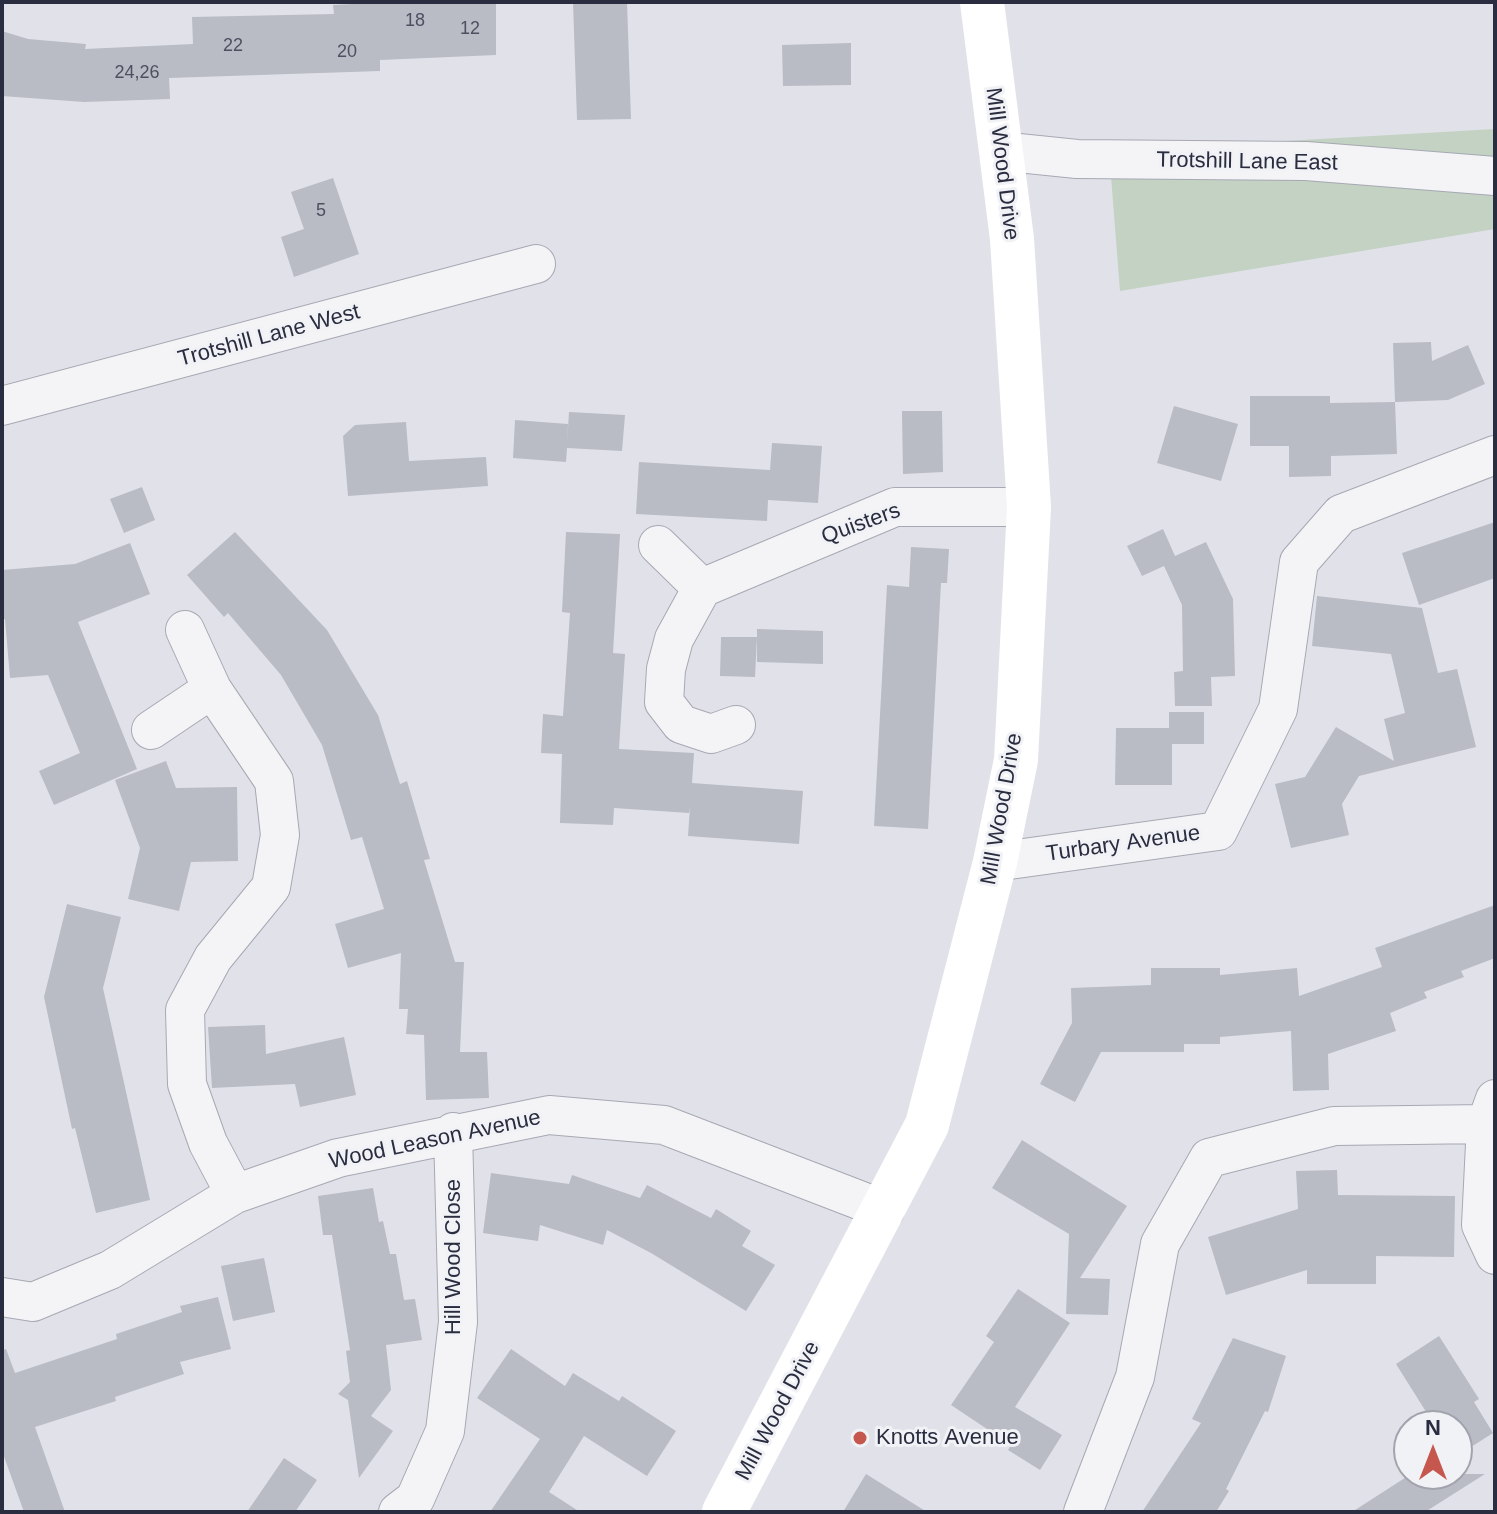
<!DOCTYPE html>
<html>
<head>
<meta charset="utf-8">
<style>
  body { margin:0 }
  #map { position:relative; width:1497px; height:1514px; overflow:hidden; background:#e1e2e9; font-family:Arial,sans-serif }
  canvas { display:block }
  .frame { position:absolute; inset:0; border:4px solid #2a2d40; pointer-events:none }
  .north { position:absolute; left:1393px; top:1410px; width:80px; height:80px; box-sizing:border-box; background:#f1f2f6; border:2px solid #a1a3ad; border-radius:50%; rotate:0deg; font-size:22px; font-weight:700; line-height:32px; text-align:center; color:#2a2d40 }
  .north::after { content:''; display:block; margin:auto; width:28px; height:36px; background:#c6574e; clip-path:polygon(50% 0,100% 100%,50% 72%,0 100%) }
</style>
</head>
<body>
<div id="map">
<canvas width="1497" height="1514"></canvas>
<div class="frame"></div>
<div class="north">N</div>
</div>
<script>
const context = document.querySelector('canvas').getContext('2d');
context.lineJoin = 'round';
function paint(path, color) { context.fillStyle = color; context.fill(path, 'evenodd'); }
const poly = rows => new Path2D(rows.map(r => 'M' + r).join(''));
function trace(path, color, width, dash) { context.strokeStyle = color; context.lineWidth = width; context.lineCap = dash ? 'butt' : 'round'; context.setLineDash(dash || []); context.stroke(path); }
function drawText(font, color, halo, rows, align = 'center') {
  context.font = font + ' Arial,sans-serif'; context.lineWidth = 6; context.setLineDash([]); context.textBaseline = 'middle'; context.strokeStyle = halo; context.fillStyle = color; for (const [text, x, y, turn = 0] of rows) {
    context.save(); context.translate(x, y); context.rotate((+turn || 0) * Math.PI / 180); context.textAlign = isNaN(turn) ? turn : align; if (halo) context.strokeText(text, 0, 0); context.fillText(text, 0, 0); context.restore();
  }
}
const green = poly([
  [1495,129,1495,229,1120,291,1109,151]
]);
const building = poly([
  [392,2,496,2,496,55,380,60,380,71,169,78,170,99,84,102,2,96,2,31,28,39,86,44,85,49,193,44,192,17,334,14,333,5],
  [573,2,627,2,631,119,577,120],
  [851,43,851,85,783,86,782,45],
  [333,178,359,254,294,277,281,237,304,229,291,192],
  [1431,342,1432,361,1468,345,1485,384,1448,400,1395,402,1393,343],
  [1250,396,1330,396,1330,403,1395,402,1397,454,1331,456,1331,476,1289,477,1289,446,1250,446],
  [1174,406,1238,424,1221,481,1157,463],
  [902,411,942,411,943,472,903,474],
  [569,412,625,415,622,451,567,448,566,462,513,458,515,420,568,424,567,444],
  [406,422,409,461,486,457,488,486,348,496,343,436,355,425],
  [772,443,822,446,818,503,768,500,767,521,636,514,639,462,770,470],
  [142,487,155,520,124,533,110,499],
  [1495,522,1495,578,1419,605,1402,553],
  [1163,529,1175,556,1206,542,1233,599,1235,676,1211,677,1212,706,1175,706,1174,672,1183,671,1182,605,1164,566,1142,576,1127,546],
  [235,532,327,630,378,715,400,784,407,781,430,859,424,860,455,962,464,962,460,1052,487,1052,489,1098,426,1100,424,1035,406,1034,408,1009,399,1009,401,953,348,968,335,924,384,909,362,837,351,840,322,745,281,675,228,613,224,617,187,575],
  [566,532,620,534,613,653,625,654,619,749,694,753,692,783,803,791,799,844,688,836,690,807,689,813,614,808,613,825,560,823,562,754,541,753,543,714,563,716,570,613,562,612],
  [130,543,150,594,78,622,137,769,54,805,39,771,80,753,48,675,10,678,5,619,2,619,2,570,75,564],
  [911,547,949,549,947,583,941,583,928,829,874,826,887,585,909,587],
  [1317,596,1422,608,1438,673,1457,669,1476,747,1359,776,1342,804,1349,835,1291,848,1275,784,1305,777,1336,727,1394,761,1384,719,1405,713,1391,654,1312,646],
  [757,629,823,631,823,664,757,662],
  [721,637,757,637,755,677,720,676],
  [1169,712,1204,712,1204,744,1172,744,1172,785,1115,785,1116,728,1169,728],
  [166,761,176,788,237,787,238,861,191,862,179,911,128,899,140,848,115,780],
  [67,904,121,917,103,988,150,1200,96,1213,75,1128,72,1129,44,997],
  [1495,905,1495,958,1461,971,1464,977,1424,992,1427,998,1390,1013,1396,1031,1328,1054,1329,1090,1293,1091,1291,1031,1220,1037,1220,1044,1184,1044,1184,1052,1101,1052,1075,1102,1040,1084,1072,1023,1071,988,1151,985,1151,968,1220,968,1220,975,1297,968,1299,996,1382,967,1375,948],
  [265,1025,266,1054,344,1037,356,1095,300,1107,295,1084,212,1088,208,1027],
  [1022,1140,1127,1206,1080,1278,1110,1279,1108,1315,1066,1314,1069,1234,992,1188],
  [1337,1170,1338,1195,1455,1196,1454,1257,1376,1256,1376,1284,1307,1284,1307,1270,1226,1295,1208,1237,1298,1209,1296,1171],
  [491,1173,569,1184,572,1175,640,1198,647,1185,711,1218,716,1209,751,1231,742,1246,775,1265,746,1311,651,1253,607,1230,603,1245,540,1225,538,1241,483,1233],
  [373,1188,379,1222,383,1221,390,1254,396,1254,404,1300,415,1299,422,1340,386,1345,391,1390,371,1416,393,1431,359,1478,348,1400,338,1394,350,1382,346,1351,350,1350,332,1235,323,1235,318,1196],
  [264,1258,275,1312,233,1321,221,1266],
  [1018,1289,1070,1323,1015,1407,1062,1435,1040,1470,1008,1450,1011,1445,951,1405,994,1342,986,1336],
  [218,1297,231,1349,180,1362,184,1374,115,1397,116,1401,35,1427,65,1512,24,1512,2,1451,2,1350,6,1349,15,1373,117,1339,116,1334,182,1312,180,1306],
  [1439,1336,1479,1399,1474,1402,1493,1433,1457,1456,1457,1426,1435,1426,1396,1364],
  [1233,1338,1286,1356,1268,1412,1265,1411,1226,1489,1229,1491,1216,1512,1142,1512,1201,1423,1192,1419],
  [511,1349,565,1386,573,1373,619,1401,622,1396,676,1431,647,1476,584,1436,549,1492,580,1512,490,1512,540,1439,477,1398],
  [284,1458,317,1480,295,1512,247,1512],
  [866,1474,927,1512,843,1512],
  [1411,1474,1485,1474,1425,1512,1352,1512]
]);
const street = poly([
  [999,151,1077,159,1306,161,1495,176],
  [2,406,536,264],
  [658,545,702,588],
  [185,630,212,689,274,781,280,835,271,887,213,958,185,1010,187,1084,208,1143,235,1194],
  [736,725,711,734,681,724,664,702,666,669,674,639,702,588,895,507,1029,507],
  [151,730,212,689],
  [995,862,1218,831,1278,709,1299,562,1341,514,1495,455],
  [1495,1099,1486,1124,1481,1225,1495,1255],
  [2,1297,33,1302,110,1270,235,1194,338,1158,549,1115,664,1125,885,1210],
  [398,1512,415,1499,445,1431,458,1322,453,1132],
  [1083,1512,1135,1377,1160,1244,1209,1158,1334,1126,1486,1124]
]);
const secondary = poly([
  [724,1512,927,1125,995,862,1016,760,1029,507,1012,239,982,2]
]);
const markers = [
  [860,1438,8,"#c6574e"]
];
const numberNames = [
  ["18",415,21],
  ["12",470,29],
  ["22",233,46],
  ["20",347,52],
  ["24,26",137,73],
  ["5",321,211]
];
const streetNames = [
  ["Trotshill Lane East",1247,162,1],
  ["Mill Wood Drive",1002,164,83],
  ["Trotshill Lane West",269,336,-15],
  ["Quisters",861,524,-20],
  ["Mill Wood Drive",1002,809,-80],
  ["Turbary Avenue",1123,844,-8],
  ["Wood Leason Avenue",435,1140,-12],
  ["Hill Wood Close",454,1257,-90],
  ["Mill Wood Drive",778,1411,-62]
];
const poiNames = [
  ["Knotts Avenue",876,1438]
];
paint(green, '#c3d2c3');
paint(building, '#b9bbc5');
trace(street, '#a6a8b3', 40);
trace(street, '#f4f4f7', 38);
trace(secondary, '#fff', 44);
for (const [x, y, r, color] of markers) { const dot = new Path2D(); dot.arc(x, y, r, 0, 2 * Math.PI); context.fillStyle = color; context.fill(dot); trace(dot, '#f1f2f6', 3); }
drawText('18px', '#4e5061', null, numberNames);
drawText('22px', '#2a2d40', '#f1f2f6', streetNames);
drawText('22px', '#2a2d40', '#f1f2f6', poiNames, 'left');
</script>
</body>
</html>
